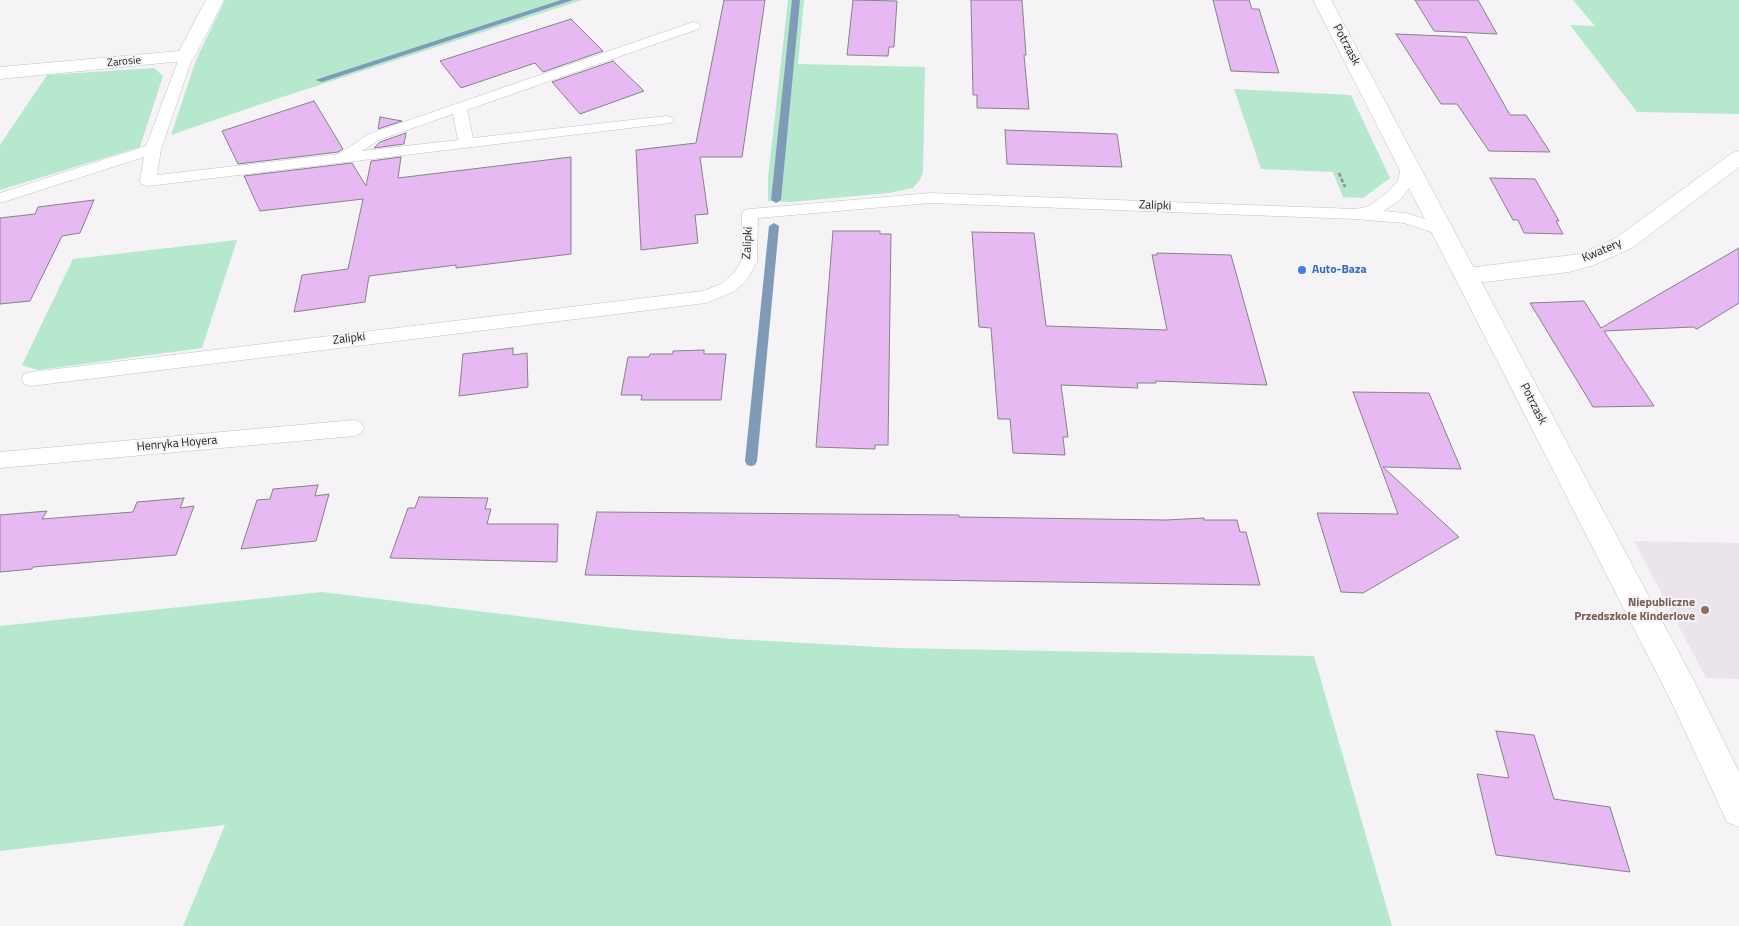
<!DOCTYPE html>
<html>
<head>
<meta charset="utf-8">
<style>
  body { margin:0 }
  canvas { display:block; background:#f5f3f6 }
</style>
</head>
<body>
<canvas width="1739" height="926"></canvas>
<script>
const context = document.querySelector('canvas').getContext('2d');
context.lineJoin = 'round';
function paint(path, color) { context.fillStyle = color; context.fill(path, 'evenodd'); }
const poly = rows => new Path2D(rows.map(r => 'M' + r).join(''));
function trace(path, color, width, dash) { context.strokeStyle = color; context.lineWidth = width; context.lineCap = dash ? 'butt' : 'round'; context.setLineDash(dash || []); context.stroke(path); }
function drawText(font, color, halo, rows, align = 'center') {
  context.font = font + ' "Titillium Web",sans-serif'; context.lineWidth = 4; context.setLineDash([]); context.textBaseline = 'middle'; context.strokeStyle = halo; context.fillStyle = color; for (const [text, x, y, turn = 0] of rows) {
    context.save(); context.translate(x, y); context.rotate((+turn || 0) * Math.PI / 180); context.textAlign = isNaN(turn) ? turn : align; if (halo) context.strokeText(text, 0, 0); context.fillText(text, 0, 0); context.restore();
  }
}
const built = poly([
  [1634,541,1739,543,1739,679,1706,678]
]);
const green = poly([
  [225,0,582,0,273,100,171,135,196,60],
  [788,0,804,0,798,64,925,67,923,173,919,181,913,188,889,193,790,202,768,201,768,178],
  [1573,0,1739,0,1739,114,1637,112,1570,25,1595,26],
  [154,68,163,76,140,147,0,190,0,145,47,75],
  [1234,89,1351,95,1390,178,1363,198,1343,197,1333,172,1261,169],
  [237,240,202,348,38,370,22,365,73,259],
  [322,592,632,630,733,639,896,648,1314,656,1392,926,183,926,225,825,0,851,0,626]
]);
const stream = poly([
  [561,0,573,0,322,82,315,80,561,0],
  [792,0,800,0,781,200,776,203,771,200,792,0],
  [774,223,779,226,757,461,755,465,751,466,747,465,745,461,769,226,774,223]
]);
const building = poly([
  [724,0,765,0,742,157,700,157,708,214,695,215,698,243,641,250,636,150,696,143,724,0],
  [853,0,897,1,894,47,889,47,888,56,847,55,853,0],
  [971,0,1022,0,1026,55,1024,55,1029,109,977,108,977,95,973,95,971,0],
  [1213,0,1249,0,1252,9,1259,9,1279,73,1231,71,1213,0],
  [1415,0,1478,0,1497,34,1434,31,1415,0],
  [571,19,603,51,543,72,535,63,461,88,440,61,571,19],
  [1396,34,1466,37,1510,115,1526,115,1550,152,1489,151,1457,104,1441,104,1396,34],
  [613,61,644,91,580,114,552,82,613,61],
  [314,101,343,149,338,152,238,164,222,131,314,101],
  [380,117,402,121,378,129,380,117],
  [1005,130,1117,134,1122,167,1007,164,1005,130],
  [406,133,404,144,374,148,380,142,406,133],
  [401,157,398,178,571,157,571,254,456,268,456,265,369,276,365,302,294,312,302,275,348,269,363,199,260,211,244,176,352,163,366,186,371,161,401,157],
  [1490,178,1535,179,1559,221,1556,221,1563,234,1524,233,1518,220,1513,220,1490,178],
  [94,200,80,233,62,236,30,301,0,304,0,218,35,214,38,207,94,200],
  [833,231,880,231,880,234,891,234,888,445,875,445,875,449,816,447,833,231],
  [972,232,1034,233,1046,326,1167,330,1152,255,1157,255,1157,253,1231,255,1267,385,1156,381,1156,383,1137,383,1138,388,1061,385,1068,437,1063,437,1065,455,1013,453,1010,419,998,419,991,328,979,327,972,232],
  [1739,248,1739,303,1697,329,1693,327,1604,331,1654,406,1593,407,1530,303,1584,301,1601,328,1739,248],
  [513,348,513,355,527,353,528,387,459,396,463,354,513,348],
  [704,350,704,354,726,354,721,400,641,400,642,395,621,395,628,357,649,357,650,354,673,354,673,351,704,350],
  [1353,392,1429,393,1461,469,1383,467,1459,537,1363,593,1341,592,1317,513,1398,514,1353,392],
  [318,485,315,496,329,494,316,541,241,549,257,500,270,499,273,489,318,485],
  [419,497,488,498,485,509,491,509,487,524,558,524,557,562,390,558,408,508,415,508,419,497],
  [184,498,180,508,194,506,176,555,33,567,32,569,0,572,0,515,47,511,42,519,133,512,137,502,184,498],
  [597,512,959,515,959,517,1166,520,1204,518,1204,520,1237,520,1240,532,1246,532,1260,585,585,575,597,512],
  [1496,731,1534,735,1554,799,1610,807,1630,872,1496,855,1477,774,1509,778,1496,731]
]);
const path = poly([
  [1339,173,1345,187]
]);
const lane = poly([
  [693,22,698,23,700,26,698,29,467,110,473,138,666,116,671,117,673,120,671,123,148,186,142,184,140,181,144,157,0,203,0,193,146,146,181,53,186,52,193,56,161,149,157,175,339,154,369,134,693,22],
  [453,114,458,140,362,151,379,140,453,114],
  [1409,160,1414,162,1417,165,1414,182,1399,201,1383,211,1406,213,1449,227,1451,231,1449,235,1443,236,1404,223,1355,219,930,203,758,218,757,262,746,281,733,292,706,303,31,386,24,384,22,379,24,374,31,372,703,291,721,284,734,273,741,262,742,214,744,210,750,209,930,193,1356,209,1369,206,1387,193,1398,181,1401,165,1404,162,1409,160],
  [354,420,361,423,364,428,361,433,354,436,0,468,0,452,354,420]
]);
const street = poly([
  [206,0,224,0,193,60,0,79,0,67,179,51,206,0],
  [1739,151,1739,167,1632,248,1594,265,1569,272,1468,284,1460,282,1456,276,1460,270,1468,268,1580,254,1616,238,1732,153,1739,151]
]);
const secondary = poly([
  [1313,0,1331,0,1694,681,1739,772,1739,827,1727,822,1672,703,1313,0]
]);
const markers = [
  [1302,270,5,"#3f7fe0"],
  [1705,610,5,"#8d6e63"]
];
const farStreetnames = [
  ["Zarosie",124,62,-5]
];
const streetNames = [
  ["Potrzask",1346,45,62],
  ["Zalipki",1155,206,2],
  ["Zalipki",748,243,-87],
  ["Kwatery",1602,251,-23],
  ["Zalipki",349,339,-7],
  ["Potrzask",1533,404,63],
  ["Henryka Hoyera",177,444,-5]
];
const shopNames = [
  ["Auto-Baza",1312,270]
];
const educationNames = [
  ["Niepubliczne",1695,603],
  ["Przedszkole Kinderlove",1695,617]
];
paint(built, '#ebe4ed');
paint(green, '#b6e8ce');
paint(stream, '#7f9bb8');
paint(building, '#e6b9f2');
trace(building, '#858385', 1);
trace(lane, '#c3c0c3', 1);
trace(street, '#c3c0c3', 1);
trace(secondary, '#c3c0c3', 1);
trace(path, '#908f91', 2.5, [4, 2]);
paint(lane, '#fff');
paint(street, '#fff');
paint(secondary, '#fff');
for (const [x, y, r, color] of markers) { const dot = new Path2D(); dot.arc(x, y, r, 0, 2 * Math.PI); context.fillStyle = color; context.fill(dot); trace(dot, '#f5f3f6', 2); }
drawText('11px', '#1e1d1e', '#f5f3f6', farStreetnames);
drawText('12px', '#1e1d1e', '#f5f3f6', streetNames);
drawText('bold 12px', '#366cbe', '#f5f3f6', shopNames, 'left');
drawText('bold 12px', '#785e54', '#f5f3f6', educationNames, 'right');
</script>
</body>
</html>
